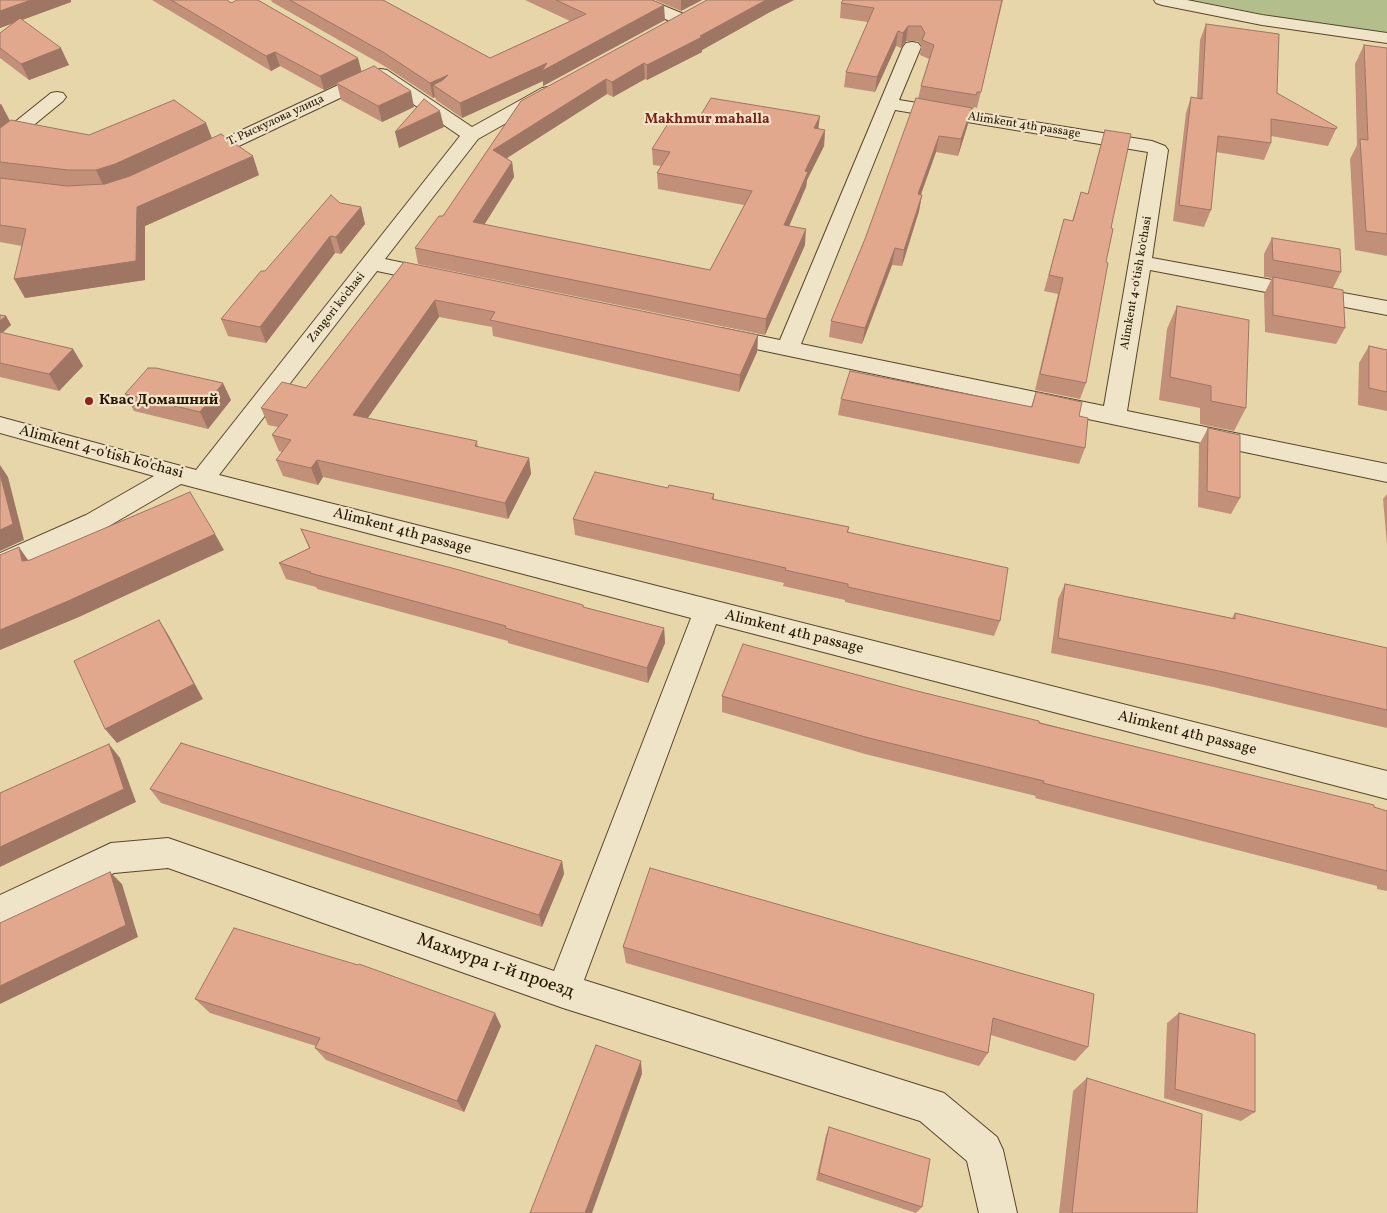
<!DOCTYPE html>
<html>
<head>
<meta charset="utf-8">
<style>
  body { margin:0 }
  canvas { display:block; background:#e7d6aa }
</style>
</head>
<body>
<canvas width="1387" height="1213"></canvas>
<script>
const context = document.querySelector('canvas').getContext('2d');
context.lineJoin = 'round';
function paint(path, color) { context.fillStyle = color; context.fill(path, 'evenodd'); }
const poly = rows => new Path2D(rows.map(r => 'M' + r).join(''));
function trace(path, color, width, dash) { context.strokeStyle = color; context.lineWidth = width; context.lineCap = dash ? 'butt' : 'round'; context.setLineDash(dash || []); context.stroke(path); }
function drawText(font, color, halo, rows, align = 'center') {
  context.font = font + ' Vollkorn,serif'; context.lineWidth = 4.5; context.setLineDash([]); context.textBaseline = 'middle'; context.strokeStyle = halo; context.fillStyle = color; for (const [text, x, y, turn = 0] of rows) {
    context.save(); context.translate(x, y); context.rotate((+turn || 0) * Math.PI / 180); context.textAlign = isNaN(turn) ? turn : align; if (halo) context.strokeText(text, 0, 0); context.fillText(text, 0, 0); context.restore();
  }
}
const green = poly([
  [1191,0,1387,0,1387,34,1303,22]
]);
const street = poly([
  [628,0,650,0,686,15,688,19,686,23,674,23,630,3,628,0],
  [1154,0,1187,0,1262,15,1387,33,1387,43,1262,25,1162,5,1156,3,1154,0],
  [912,42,918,43,921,47,899,100,1152,141,1165,146,1168,150,1152,258,1387,301,1387,315,1150,270,1127,411,1387,464,1387,482,713,340,710,335,713,330,721,328,780,340,903,47,906,43,912,42],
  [895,110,1148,152,1104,406,801,344,895,110],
  [381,69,387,70,472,127,542,88,548,87,554,88,557,92,554,96,478,139,385,259,442,271,445,276,442,281,434,283,377,271,219,475,1387,771,1387,799,716,624,584,980,944,1093,997,1137,1003,1150,1017,1213,979,1213,967,1161,920,1121,563,1008,168,868,114,873,0,928,0,895,111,843,168,838,554,971,691,618,181,484,104,529,0,574,0,553,86,515,154,476,0,433,0,417,196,470,460,136,378,80,205,162,198,164,191,162,188,158,191,154,366,72,381,69],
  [57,92,63,93,66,97,63,101,7,147,0,149,0,134,51,93,57,92]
]);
const wall = poly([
  [0,0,71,2,22,20,69,65,29,80,0,58,0,33,13,23,0,28],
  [152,0,227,0,362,72,414,107,382,122,341,100,337,84,324,90,280,66,271,71],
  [271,0,383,0,490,58,570,21,525,0,652,0,665,20,543,86,543,81,462,118,436,100,435,97,433,98,386,67,272,2],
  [655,0,702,0,681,11],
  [707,0,794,0,770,12,702,50,702,52,647,80,645,79,613,97,607,94,507,158,512,162,514,177,484,225,710,270,744,205,658,189,657,173,661,166,653,165,652,149,699,118,825,130,824,146,807,180,806,187,789,226,805,245,765,335,418,264,415,248,443,216,521,101],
  [1003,0,977,108,974,107,973,110,971,110,968,124,958,156,936,152,921,194,922,195,919,211,902,266,892,265,862,344,829,337,831,321,865,239,918,99,921,86,929,59,920,55,921,45,918,41,906,41,901,48,896,46,875,92,844,87,846,72,868,22,840,18,841,3],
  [1206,24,1277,93,1336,129,1328,146,1271,136,1271,143,1264,160,1216,152,1211,210,1204,227,1173,221,1186,113,1191,97,1197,98,1200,40],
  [1364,45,1387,48,1387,256,1355,250,1350,159,1357,145,1355,64],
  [0,104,1,104,10,121,89,135,206,123,212,138,259,175,145,226,145,280,25,298,22,246,0,242],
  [1105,130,1111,228,1086,383,1080,399,1035,390,1058,294,1044,291,1064,219,1072,221,1081,192,1088,194],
  [340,203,361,207,365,224,341,254,335,253,266,343,228,336,221,319,265,271],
  [1272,238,1341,272,1333,288,1345,328,1336,344,1265,332,1264,294,1272,278,1264,277,1264,254],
  [404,262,758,335,757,352,739,392,493,336,492,327,439,317,367,418,477,441,478,447,529,458,531,474,508,519,323,477,318,485,283,476,276,460,282,452,279,451,272,435,278,427,268,425,261,408,306,388],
  [1177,306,1246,408,1234,431,1200,424,1200,408,1159,400,1167,329],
  [0,315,6,316,11,325,2,333,73,349,83,366,59,391,0,377],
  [1369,346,1387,350,1387,411,1358,405,1359,363],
  [1036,392,1079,416,1085,448,1079,464,838,415,841,399,1031,407],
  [125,394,231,400,208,429,134,411],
  [1208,428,1240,498,1231,514,1198,507,1199,445],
  [668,488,714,494,714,500,849,527,848,533,1000,621,994,636,845,602,845,600,783,586,784,583,575,535,573,519],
  [1387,494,1387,545,1383,499],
  [301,529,583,605,584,607,664,628,665,643,648,683,508,643,508,641,317,589,316,587,286,579,279,563,309,548],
  [1065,584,1232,618,1235,613,1387,648,1387,728,1209,686,1051,653,1058,599],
  [917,691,1387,811,1387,891,1377,889,1377,886,1035,798,1036,796,865,754,722,712,722,696],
  [150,789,562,861,564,874,542,927,161,803],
  [650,868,1088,1047,1075,1061,991,1035,988,1053,979,1066,626,963,623,947],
  [195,999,501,1026,464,1112,326,1060,315,1048,316,1046,210,1013],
  [1179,1013,1255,1112,1241,1121,1164,1098,1167,1023],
  [1087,1078,1197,1213,1059,1213,1073,1091],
  [829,1127,922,1207,916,1213,816,1180,826,1135]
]);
const shadedWall = poly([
  [31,0,71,0,71,2,0,28,0,11],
  [681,0,702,0,681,11],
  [766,0,794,0,770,12,702,50,702,52,647,80,647,65],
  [664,5,665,20,543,86,543,81,462,118,460,103],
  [908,26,906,41,901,48,903,33],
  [898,31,896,46,875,92,877,77],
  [61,48,69,65,29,80,21,64],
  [275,52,280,66,271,71,266,56],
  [358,58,362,73,336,83,337,84,324,90,320,76],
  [644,63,645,79,613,97,612,82],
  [448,75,444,93,433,85,435,97,433,98,430,83],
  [606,79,607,94,496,165,493,150],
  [411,91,414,107,382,122,378,106],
  [1,104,11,123,0,132,0,105],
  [972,108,968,124,958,156,961,139],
  [440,111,444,127,399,148,395,132],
  [820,116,818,132,814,128],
  [206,123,213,142,105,189,96,170],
  [825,130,824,146,807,180,806,187,783,240,784,225,805,171],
  [939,136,936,152,915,211,918,194],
  [253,156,259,175,145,226,145,280,25,298,14,279,137,207],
  [512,162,514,177,476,238,473,222],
  [922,195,919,211,902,266,904,250],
  [361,207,365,224,341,254,336,237],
  [806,229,805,245,765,335,766,319],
  [330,236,335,253,266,343,260,327],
  [895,248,892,265,862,344,865,328],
  [435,300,439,317,358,432,353,415],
  [6,316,11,325,0,335,0,321],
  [758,335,757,352,739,392,740,375],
  [73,349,83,366,59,391,49,374],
  [223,383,231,400,208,429,200,412],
  [529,458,531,474,508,519,505,503],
  [317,460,323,477,318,485,311,468],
  [0,465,8,477,24,540,0,551],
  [215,534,224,550,79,617,0,650,0,630],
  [19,547,30,563,22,561],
  [159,620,169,636,203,699,117,743,105,729],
  [664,628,665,643,648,683,647,668],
  [109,744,120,758,136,802,0,867,0,847],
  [562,861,564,874,542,927,539,915],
  [110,872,122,884,138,937,0,1004,0,986],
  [495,1013,501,1026,464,1112,457,1101],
  [641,1061,642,1074,592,1213,585,1213]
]);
const building = poly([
  [0,0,31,0,0,11,0,0],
  [171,0,227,0,231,3,237,0,258,0,358,58,320,76,275,52,266,56,171,0],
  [290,0,383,0,490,58,586,14,556,0,652,0,664,5,542,71,547,63,460,103,433,85,443,80,448,75,430,83,383,52,290,0],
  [707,0,766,0,700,36,702,37,647,65,644,63,612,82,606,79,493,150,512,162,473,222,710,270,752,191,657,173,670,152,652,149,674,114,699,118,711,98,820,116,814,128,825,130,805,171,808,172,784,225,806,229,766,319,415,248,439,216,443,216,521,101,707,0],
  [843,0,1002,0,981,92,977,92,976,95,921,86,934,45,922,40,925,33,921,26,908,26,903,33,898,31,877,77,846,72,874,8,841,3,843,0],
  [20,18,61,48,21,64,0,48,0,33,20,18],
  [1206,24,1279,34,1277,93,1337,127,1336,129,1271,119,1271,143,1218,136,1211,210,1179,205,1191,97,1202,99,1206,24],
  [1364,45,1387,48,1387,234,1366,231,1360,139,1368,140,1364,45],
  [374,66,411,91,378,106,336,83,374,66],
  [916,98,972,108,961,139,939,136,918,194,922,195,904,250,895,248,865,328,831,321,865,239,916,98],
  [424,99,440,111,395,132,424,99],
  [174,100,206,123,115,164,96,170,68,170,0,162,0,128,11,120,89,135,174,100],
  [1105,130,1131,134,1111,228,1113,229,1106,262,1108,263,1086,383,1040,374,1063,278,1049,275,1064,219,1073,221,1081,192,1088,194,1105,130],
  [221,134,253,156,137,207,136,261,14,279,26,229,0,225,0,178,67,186,105,184,130,176,221,134],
  [331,195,340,203,361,207,336,237,330,236,260,327,221,319,261,271,265,271,331,195],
  [1272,238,1340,249,1341,272,1273,260,1272,238],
  [404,262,758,335,740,375,490,320,495,312,435,300,353,415,477,441,475,446,529,458,505,503,317,460,311,468,276,460,291,440,272,435,288,415,261,408,282,382,306,388,404,262],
  [1273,277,1343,290,1345,328,1273,315,1273,277],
  [1177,306,1249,320,1246,408,1211,401,1211,386,1170,377,1177,306],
  [0,315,6,316,0,321,0,315],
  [0,332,73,349,49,374,0,363,0,332],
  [1369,346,1387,350,1387,392,1369,388,1369,346],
  [148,368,156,368,223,383,200,412,125,394,148,368],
  [850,371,1032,407,1036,392,1082,402,1079,416,1088,418,1085,448,841,399,850,371],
  [1208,428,1240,435,1240,498,1207,491,1208,428],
  [595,472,668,488,669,485,714,494,712,499,849,527,847,532,1008,568,1000,621,848,587,848,584,785,570,786,568,573,519,595,472],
  [0,474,13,524,0,530,0,474],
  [190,492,215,534,68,601,0,630,0,555,19,547,22,561,30,560,190,492],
  [301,529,452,568,583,605,583,607,664,628,647,668,505,628,506,626,310,573,311,572,279,563,310,548,301,529],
  [1065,584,1235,619,1235,613,1387,648,1387,710,1219,671,1058,638,1065,584],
  [159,620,194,684,105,729,74,661,159,620],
  [743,644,917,691,1039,721,1039,723,1374,805,1374,807,1387,811,1387,871,1043,783,1044,781,869,738,722,696,743,644],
  [181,743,562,861,539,915,150,789,181,743],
  [109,744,124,789,0,847,0,793,109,744],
  [650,868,1094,994,1088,1047,993,1018,988,1053,623,947,650,868],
  [110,872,126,925,0,986,0,923,110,872],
  [234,928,358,965,359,964,495,1013,457,1101,315,1048,320,1038,195,999,234,928],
  [1179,1013,1255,1034,1255,1112,1175,1089,1179,1013],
  [596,1045,641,1061,585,1213,530,1213,596,1045],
  [1087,1078,1202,1114,1197,1213,1072,1213,1087,1078],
  [829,1127,930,1159,922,1207,819,1173,829,1127]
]);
const markers = [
  [89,401,5,"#8f2418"]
];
const farStreetnames = [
  ["Т. Рыскулова улица",276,121,-25],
  ["Alimkent 4th passage",1024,126,9],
  ["Alimkent 4-o'tish ko'chasi",1137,283,-80],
  ["Zangori ko'chasi",337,308,-52]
];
const farNeighbourhoodnames = [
  ["Makhmur mahalla",707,120]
];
const poiNames = [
  ["Квас Домашний",99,401]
];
const streetNames = [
  ["Alimkent 4-o'tish ko'chasi",101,453,15],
  ["Alimkent 4th passage",402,532,15],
  ["Alimkent 4th passage",794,633,14],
  ["Alimkent 4th passage",1187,734,14]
];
const nearStreetnames = [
  ["Махмура 1-й проезд",495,967,19]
];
paint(green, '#b2be8b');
trace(street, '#58462a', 2);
paint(street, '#efe4c8');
paint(wall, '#c29079');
paint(shadedWall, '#9e7663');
paint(building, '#e2a88d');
trace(building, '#9e7663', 1);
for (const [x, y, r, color] of markers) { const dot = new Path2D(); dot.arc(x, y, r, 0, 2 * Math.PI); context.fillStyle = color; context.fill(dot); trace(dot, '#efe4c8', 2); }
drawText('12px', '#281600', '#efe4c8', farStreetnames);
drawText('bold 14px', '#7a1f14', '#efe4c8', farNeighbourhoodnames);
drawText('bold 15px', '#281600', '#efe4c8', poiNames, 'left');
drawText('15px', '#281600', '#efe4c8', streetNames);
drawText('18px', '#281600', '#efe4c8', nearStreetnames);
</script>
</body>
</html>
